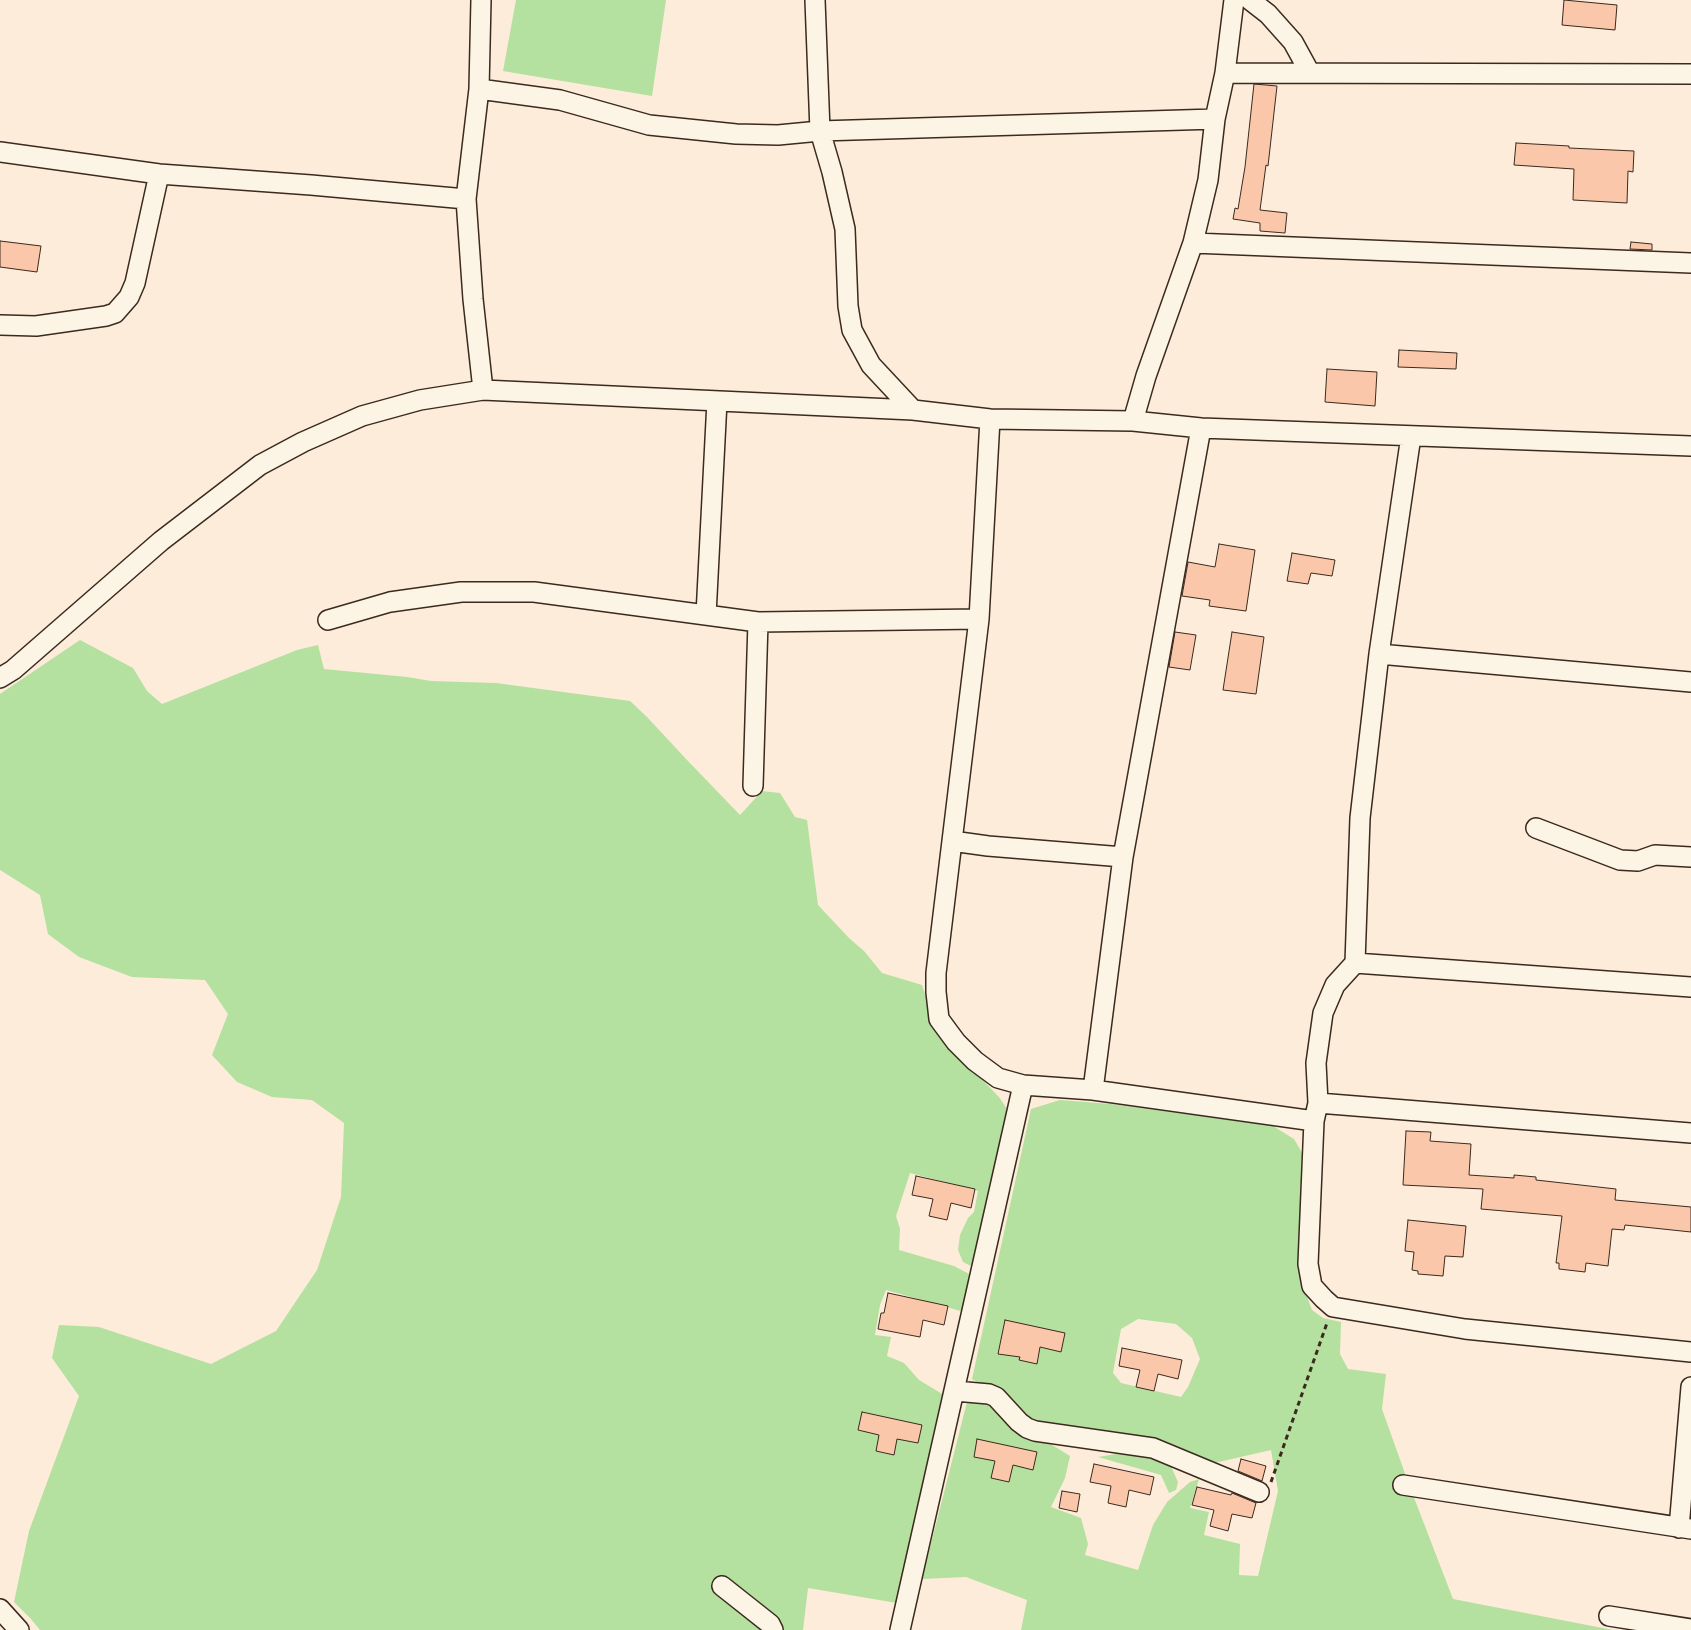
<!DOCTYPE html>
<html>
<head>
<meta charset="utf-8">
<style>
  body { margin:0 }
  canvas { display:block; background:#fcecd9 }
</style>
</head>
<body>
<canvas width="1691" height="1630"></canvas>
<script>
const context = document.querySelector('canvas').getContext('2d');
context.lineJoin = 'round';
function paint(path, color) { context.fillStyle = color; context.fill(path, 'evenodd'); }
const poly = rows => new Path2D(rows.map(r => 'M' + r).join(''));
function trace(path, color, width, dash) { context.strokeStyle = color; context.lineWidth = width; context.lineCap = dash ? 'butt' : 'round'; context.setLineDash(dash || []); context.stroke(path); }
const green = poly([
  [516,0,666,0,652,96,503,71],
  [80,640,133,668,147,691,162,704,297,650,318,645,324,669,407,677,431,681,496,683,630,701,647,717,687,760,740,815,762,791,780,793,795,817,807,820,818,905,849,938,864,951,882,973,922,985,926,997,930,1022,941,1040,966,1063,999,1097,1007,1109,1008,1124,975,1268,963,1262,958,1250,960,1235,968,1218,974,1212,978,1191,910,1173,896,1216,900,1229,899,1250,954,1266,973,1276,964,1312,886,1290,880,1305,875,1335,891,1337,887,1356,904,1363,919,1380,944,1395,912,1530,897,1603,808,1588,803,1630,40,1630,31,1619,14,1602,29,1531,79,1396,52,1358,59,1325,99,1327,211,1364,276,1331,317,1270,341,1197,344,1123,312,1100,272,1097,237,1082,212,1055,228,1014,205,980,132,977,79,957,48,934,40,895,0,870,0,694],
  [1060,1100,1111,1104,1273,1126,1294,1139,1304,1156,1306,1294,1312,1310,1323,1318,1341,1322,1340,1354,1348,1369,1386,1374,1382,1409,1408,1482,1453,1599,1613,1630,1021,1630,1027,1600,966,1577,922,1579,967,1402,984,1397,1044,1440,1070,1456,1065,1478,1051,1507,1081,1518,1088,1544,1085,1555,1138,1570,1153,1525,1167,1502,1190,1482,1199,1479,1190,1508,1209,1512,1204,1535,1240,1544,1239,1575,1258,1576,1278,1491,1271,1450,1210,1464,1037,1422,1008,1401,972,1379,1031,1109],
  [1138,1319,1176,1324,1192,1338,1200,1359,1188,1387,1181,1397,1121,1383,1113,1373,1121,1329],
  [1147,1449,1170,1464,1178,1482,1176,1490,1169,1493,1161,1475,1098,1457]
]);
const building = poly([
  [1564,0,1617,5,1615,30,1562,25,1564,0],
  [1254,84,1277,86,1268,166,1266,165,1260,210,1287,213,1285,233,1260,231,1260,223,1233,219,1235,208,1238,209,1245,167,1254,84],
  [1516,143,1569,146,1569,148,1634,151,1633,172,1628,171,1627,203,1573,200,1574,169,1514,165,1516,143],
  [0,241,41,246,37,272,0,267,0,241],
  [1631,242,1652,244,1652,250,1630,249,1631,242],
  [1399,350,1457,353,1456,369,1398,367,1399,350],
  [1327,369,1377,372,1375,406,1325,402,1327,369],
  [1219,544,1255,550,1246,611,1209,606,1210,600,1182,596,1188,562,1215,567,1219,544],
  [1292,553,1335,560,1332,576,1311,573,1308,584,1287,581,1292,553],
  [1175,632,1196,635,1190,670,1169,667,1175,632],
  [1232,632,1264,637,1256,694,1223,690,1232,632],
  [1406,1131,1431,1132,1430,1141,1471,1144,1469,1175,1514,1178,1514,1175,1536,1177,1536,1180,1616,1189,1615,1200,1691,1207,1691,1232,1625,1225,1624,1230,1612,1229,1608,1266,1586,1263,1585,1272,1559,1269,1559,1263,1556,1263,1562,1216,1481,1209,1483,1189,1403,1185,1406,1131],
  [916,1176,975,1189,971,1208,951,1203,947,1220,929,1216,933,1199,912,1195,916,1176],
  [1408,1220,1466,1226,1463,1257,1445,1256,1443,1276,1418,1274,1418,1271,1412,1270,1414,1252,1405,1251,1408,1220],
  [888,1293,948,1306,944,1325,923,1320,920,1337,878,1329,881,1313,884,1313,888,1293],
  [1005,1320,1065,1333,1061,1352,1040,1347,1037,1364,1019,1360,1020,1357,998,1354,1005,1320],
  [1122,1348,1182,1360,1178,1379,1158,1374,1154,1391,1136,1387,1140,1370,1119,1366,1122,1348],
  [862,1412,922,1425,918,1443,897,1439,894,1455,876,1451,879,1435,858,1430,862,1412],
  [977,1439,1037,1452,1033,1470,1013,1465,1009,1482,991,1478,995,1461,974,1457,977,1439],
  [1241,1459,1266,1466,1262,1481,1238,1471,1241,1459],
  [1094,1464,1154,1477,1150,1495,1129,1490,1126,1507,1108,1503,1111,1486,1090,1482,1094,1464],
  [1197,1487,1231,1495,1232,1493,1256,1503,1252,1518,1232,1514,1228,1531,1210,1526,1214,1510,1192,1505,1197,1487],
  [1062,1491,1080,1494,1077,1512,1059,1508,1062,1491]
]);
const path = poly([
  [1271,1482,1327,1323]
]);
const minor = poly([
  [815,0,820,131,1215,119],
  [1250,0,1268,14,1293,42,1310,73],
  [1225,73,1691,74],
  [479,89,560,100,649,125,736,134,778,135,820,131,832,172,845,229,848,306,852,330,871,365,913,410],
  [0,152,159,174,311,185,466,199,473,299,483,390],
  [466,199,479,89,481,0],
  [1193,243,1691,263],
  [0,325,36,326,106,316,115,313,129,297,135,283,159,174],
  [990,419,979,619,936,973,936,992,939,1019,956,1042,975,1061,998,1078,1023,1085,1093,1090,1314,1121],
  [1133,421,1146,376,1193,243,1208,180,1215,119,1225,73,1234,0],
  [706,615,717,401],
  [328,620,390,602,461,592,534,592,758,622,979,619],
  [1379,654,1691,682],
  [0,678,13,670,161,541,260,465,303,442,362,416,420,400,483,390,913,410,990,419,1133,421,1201,428,1691,446],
  [753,786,758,622],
  [1536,828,1620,860,1638,861,1655,855,1691,857],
  [952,841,988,846,1123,857],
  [1355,963,1360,818,1379,654,1411,436],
  [1691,987,1355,963,1335,985,1323,1013,1316,1063,1318,1103,1314,1121,1308,1264,1312,1286,1324,1299,1333,1307,1465,1329,1691,1352],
  [1093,1090,1123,857,1201,428],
  [1318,1103,1691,1133],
  [955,1391,989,1394,996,1397,1019,1422,1027,1428,1035,1431,1153,1448,1259,1492],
  [1403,1485,1691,1529],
  [1679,1528,1691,1387],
  [722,1586,770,1624,773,1630],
  [0,1609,19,1630],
  [1609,1616,1691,1629],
  [900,1630,1023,1085]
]);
paint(green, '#b4e19f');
paint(building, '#fac7aa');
trace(building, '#3b2a1e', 1);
trace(minor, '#3b2a1e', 22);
trace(path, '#3b2a1e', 3, [5, 4]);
trace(minor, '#fcf5e5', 19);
</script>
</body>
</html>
